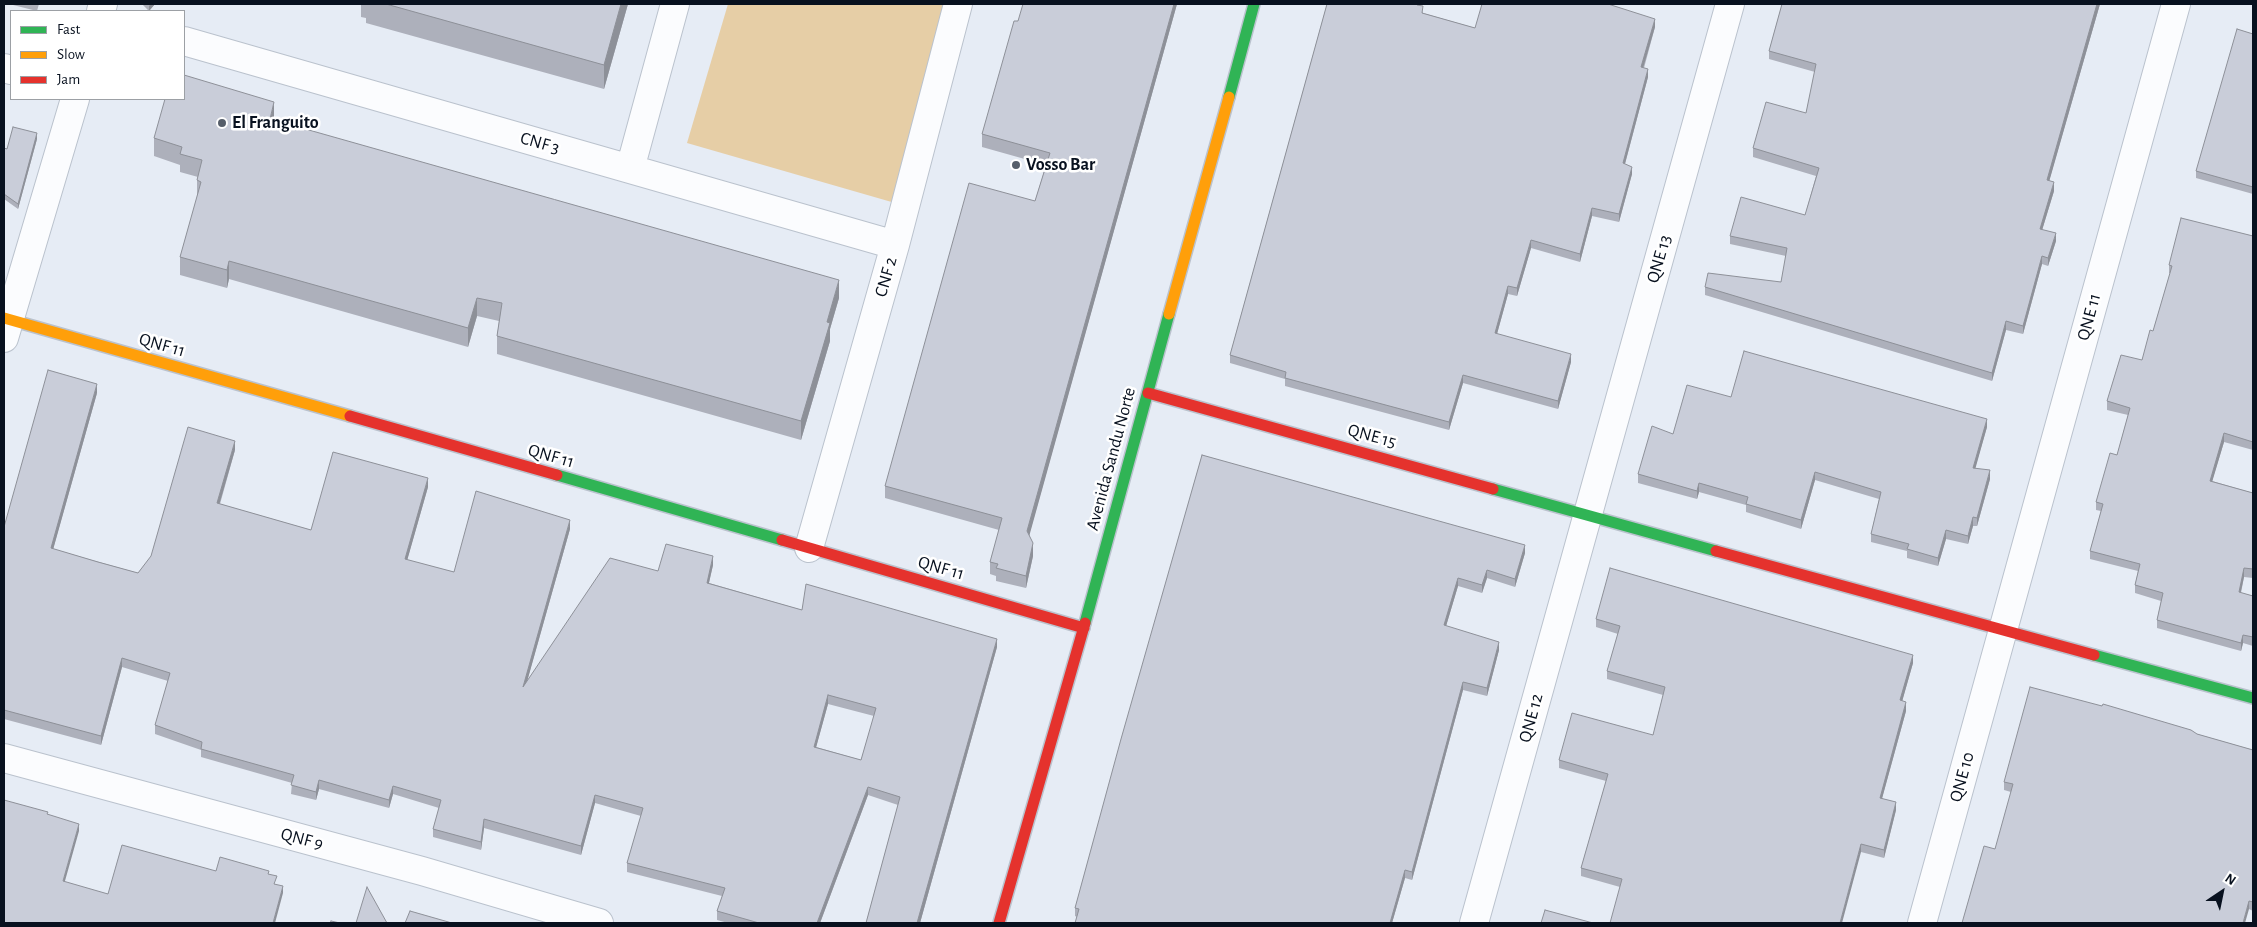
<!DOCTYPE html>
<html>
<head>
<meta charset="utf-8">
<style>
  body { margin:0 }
  #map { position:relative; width:2257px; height:927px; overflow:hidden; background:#e6ecf5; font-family:"Alegreya Sans",sans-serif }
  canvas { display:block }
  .frame { position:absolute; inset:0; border:5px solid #08111f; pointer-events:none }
  .legend { position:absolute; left:10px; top:10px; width:175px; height:90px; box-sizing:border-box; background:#fff; border:1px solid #9ca0a5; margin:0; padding:6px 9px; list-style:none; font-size:15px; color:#08111f }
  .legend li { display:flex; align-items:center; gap:10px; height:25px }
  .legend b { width:25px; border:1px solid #9ca0a5 }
  .north { position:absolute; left:2197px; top:867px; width:50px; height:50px; -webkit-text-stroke:4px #fff; paint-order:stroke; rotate:34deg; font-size:14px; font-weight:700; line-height:20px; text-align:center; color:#08111f }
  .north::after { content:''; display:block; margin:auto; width:18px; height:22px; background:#08111f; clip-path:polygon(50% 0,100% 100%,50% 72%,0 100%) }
</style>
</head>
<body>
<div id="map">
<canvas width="2257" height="927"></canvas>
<div class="frame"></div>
<ul class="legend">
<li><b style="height:6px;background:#30b455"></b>Fast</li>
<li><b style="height:6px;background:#ff9f0a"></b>Slow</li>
<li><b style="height:6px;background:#e5322d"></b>Jam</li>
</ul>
<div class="north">N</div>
</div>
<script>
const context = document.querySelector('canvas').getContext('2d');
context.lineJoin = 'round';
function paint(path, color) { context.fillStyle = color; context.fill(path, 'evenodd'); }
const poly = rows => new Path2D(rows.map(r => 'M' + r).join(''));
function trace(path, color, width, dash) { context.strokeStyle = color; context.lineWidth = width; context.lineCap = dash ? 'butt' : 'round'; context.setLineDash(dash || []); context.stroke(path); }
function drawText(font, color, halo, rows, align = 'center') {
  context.font = font + ' "Alegreya Sans",sans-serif'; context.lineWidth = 5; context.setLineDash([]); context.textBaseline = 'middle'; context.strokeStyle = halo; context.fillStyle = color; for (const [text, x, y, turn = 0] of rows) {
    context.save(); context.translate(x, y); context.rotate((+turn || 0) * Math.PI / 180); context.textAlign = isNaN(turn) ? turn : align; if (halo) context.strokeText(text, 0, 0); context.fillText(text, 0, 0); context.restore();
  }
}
const green = poly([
  [728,4,955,4,902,205,687,143]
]);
const street = poly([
  [101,11,103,4],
  [184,41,895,245],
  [4,68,11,70],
  [630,169,675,4],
  [4,338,75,99],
  [809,548,895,245,958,4],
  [4,758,422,871,599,923],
  [1474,923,1730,4],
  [1922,923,2176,4]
]);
const fast = poly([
  [1229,97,1254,4],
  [557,475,782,540],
  [1493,489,1716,551],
  [1085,623,1169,314],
  [2094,655,2253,698]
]);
const slow = poly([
  [1169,314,1229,97],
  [4,318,350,416]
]);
const jam = poly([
  [1148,393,1493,489],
  [350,416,557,475],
  [782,540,1084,628],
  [1716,551,2094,655],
  [999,923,1085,623]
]);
const wall = poly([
  [9,4,39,4,37,11],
  [142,4,155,4,149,11],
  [361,4,628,4,604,89,366,23,366,18,361,17],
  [1177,4,1029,535,1033,556,1026,588,996,581,996,576,990,574,990,562,999,530,885,498,885,486,1035,201,1046,165,982,147,982,134,1018,21],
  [1327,4,1420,4,1419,5,1423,13,1475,28,1655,27,1644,68,1648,77,1625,164,1632,174,1619,222,1592,216,1580,262,1531,248,1517,296,1508,294,1497,334,1571,362,1558,409,1463,383,1449,430,1285,386,1285,379,1230,363,1230,355],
  [1782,4,2100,4,2049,181,2054,191,2042,230,2056,241,2048,266,2042,264,2023,334,2006,330,1992,381,1705,295,1705,287,1781,282,1786,256,1730,244,1730,236,1805,215,1816,176,1753,157,1753,148,1806,113,1815,72,1769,59,1769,51],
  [2253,34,2253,194,2196,178,2196,171],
  [274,120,839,298,830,329,830,341,801,440,497,354,497,336,499,321,477,316,468,347,229,279,227,288,180,275,180,257,197,198,197,180,198,177,180,172,180,165,154,156,154,138],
  [37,139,18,209,4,199,4,148,7,149],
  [2253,236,2253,450,2224,442,2212,481,2253,493,2253,578,2244,577,2241,593,2253,596,2253,646,2243,643,2241,651,2157,628,2157,620,2161,601,2135,593,2135,585,2138,571,2090,559,2090,551,2101,511,2096,510,2096,502,2117,455,2128,415,2107,410,2107,401,2142,360,2153,331,2170,273,2169,273,2169,265],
  [97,393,53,549,138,573,235,450,220,504,311,530,428,487,407,560,454,572,570,529,527,681,658,571,713,565,709,583,802,610,997,647,920,923,866,923,898,805,868,795,820,923,728,923,717,920,717,911,722,896,627,872,627,863,641,816,595,803,581,855,484,828,481,850,433,837,433,829,439,808,393,794,389,808,319,789,316,800,291,794,292,783,201,757,201,750,155,734,155,725,168,681,122,667,101,745,4,719,4,527],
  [828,704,874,716,861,760,816,747],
  [1731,397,1987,427,1975,468,1990,479,1977,526,1973,526,1968,544,1946,539,1938,566,1907,558,1907,551,1871,542,1871,534,1879,499,1815,480,1801,529,1746,512,1746,505,1699,492,1697,499,1638,483,1638,474,1673,434],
  [1202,455,1525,553,1515,587,1487,578,1482,593,1458,586,1446,626,1499,650,1487,696,1463,690,1412,880,1405,878,1392,923,1075,923,1077,917,1075,916,1075,908],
  [1596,619,1913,663,1902,701,1906,711,1882,798,1896,810,1884,858,1861,852,1620,887,1581,876,1581,868,1606,781,1559,768,1559,760,1653,735,1663,695,1607,679,1607,671,1618,634,1596,627],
  [2197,734,2253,750,2253,911,2249,909,2011,792,2004,790,2004,782]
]);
const shadedWall = poly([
  [151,4,155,4,149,11,149,6],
  [621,4,628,4,604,89,604,65],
  [1174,4,1177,4,1027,544,1027,531],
  [2097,4,2100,4,2047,189,2047,180],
  [1655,19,1655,27,1641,75,1641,67],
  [1648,69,1648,77,1623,171,1623,163],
  [274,102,274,120,270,119],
  [37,133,37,139,18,209,18,204],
  [1632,167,1632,174,1619,222,1619,214],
  [2054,182,2054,191,2040,237,2040,229],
  [1592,208,1592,216,1580,262,1580,254],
  [2056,233,2056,241,2048,266,2048,258],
  [1531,240,1531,248,1517,296,1517,288],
  [2042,256,2042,264,2023,334,2023,326],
  [229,261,229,279,227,288,227,270],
  [839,280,839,298,830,329,830,341,801,440,801,421,827,322],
  [1508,286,1508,294,1495,341,1495,333],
  [477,298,477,316,468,347,468,328],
  [2006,321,2006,330,1992,381,1992,373],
  [1571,354,1571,362,1558,409,1558,401],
  [1463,375,1463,383,1449,430,1449,422],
  [97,384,97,393,51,557,51,548],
  [1987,419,1987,427,1973,477,1973,468],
  [2224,433,2224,442,2210,489,2210,481],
  [235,441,235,450,217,512,217,503],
  [1990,470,1990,479,1977,526,1977,518],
  [1815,472,1815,480,1801,529,1801,520],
  [428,478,428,487,405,568,405,559],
  [1699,483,1699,492,1697,499,1697,491],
  [1973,517,1973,526,1968,544,1968,536],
  [570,520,570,529,523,696,523,687],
  [1946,530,1946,539,1938,566,1938,558],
  [1033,543,1033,556,1026,588,1026,576],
  [1525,545,1525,553,1515,587,1515,579],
  [713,556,713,565,707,591,707,583],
  [2244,568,2244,577,2239,600,2239,592],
  [1487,570,1487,578,1482,593,1482,585],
  [1458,578,1458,586,1444,633,1444,625],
  [2243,635,2243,643,2241,651,2241,643],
  [997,639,997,647,920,923,917,923],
  [1499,642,1499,650,1487,696,1487,688],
  [1913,655,1913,663,1900,709,1900,700],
  [122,658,122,667,101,745,101,736],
  [1463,682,1463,690,1412,880,1412,872],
  [828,695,828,704,814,755,814,747],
  [1906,702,1906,711,1880,806,1880,798],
  [319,780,319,789,316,800,316,792],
  [393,786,393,794,389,808,389,800],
  [868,787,868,795,820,923,817,923],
  [595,795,595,803,581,855,581,846],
  [1896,802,1896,810,1884,858,1884,850],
  [484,819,484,828,481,850,481,842],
  [79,824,79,831,63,888,63,881],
  [1861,844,1861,852,1842,923,1840,923],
  [1405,870,1405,878,1392,923,1390,923],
  [283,886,283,893,275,923,273,923],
  [2249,901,2249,909,2245,923,2243,923]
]);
const building = poly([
  [386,4,621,4,604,65,386,4],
  [1023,4,1174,4,1027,531,1033,543,1026,576,996,568,998,564,990,562,1002,518,885,486,969,183,1035,201,1050,153,982,134,1014,21,1018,21,1023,4],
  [1327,4,1417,4,1417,5,1423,6,1422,13,1475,28,1482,4,1608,4,1655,19,1641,67,1648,69,1623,163,1632,167,1619,214,1592,208,1580,254,1531,240,1517,288,1508,286,1495,333,1571,354,1558,401,1463,375,1449,422,1285,378,1286,372,1230,355,1327,4],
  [1782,4,2097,4,2047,180,2054,182,2040,229,2056,233,2048,258,2042,256,2023,326,2006,321,1992,373,1705,287,1708,273,1781,282,1787,248,1730,236,1741,197,1805,215,1819,168,1753,148,1766,102,1806,113,1816,64,1769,51,1782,4],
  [2237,29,2253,34,2253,187,2196,171,2237,29],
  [184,75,274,102,270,119,839,280,827,322,830,323,801,421,497,336,502,303,477,298,468,328,229,261,227,270,180,257,201,182,197,180,202,160,180,154,182,147,154,138,165,99,184,99,184,75],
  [13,127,37,133,18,204,4,194,4,148,7,149,13,127],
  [2181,218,2253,236,2253,442,2224,433,2210,481,2253,493,2253,569,2244,568,2239,592,2253,596,2253,637,2243,635,2241,643,2157,620,2163,593,2135,585,2140,564,2090,551,2103,504,2096,502,2110,453,2117,455,2130,408,2107,401,2121,355,2142,360,2150,330,2153,331,2172,266,2169,265,2181,218],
  [1744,351,1987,419,1973,468,1990,470,1977,518,1973,517,1968,536,1946,530,1938,558,1907,549,1909,544,1871,534,1881,492,1815,472,1801,520,1746,504,1748,497,1699,483,1697,491,1638,474,1652,426,1673,434,1687,385,1731,397,1744,351],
  [48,370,97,384,51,548,98,562,138,573,151,556,188,427,235,441,217,503,311,530,333,452,428,478,405,559,454,572,476,491,570,520,523,687,610,558,658,571,666,544,713,556,707,583,802,610,806,584,997,639,917,923,866,923,900,797,868,787,817,923,759,923,717,911,725,888,627,863,643,808,595,795,581,846,484,819,481,842,433,829,441,800,393,786,389,800,319,780,316,792,291,785,294,775,201,749,202,742,155,725,170,673,122,658,101,736,4,710,4,527,48,370],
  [828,695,876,708,861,760,814,747,828,695],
  [1202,455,1525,545,1515,579,1487,570,1482,585,1458,578,1444,625,1499,642,1487,688,1463,682,1412,872,1405,870,1390,923,1075,923,1079,909,1075,908,1121,739,1202,455],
  [1610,568,1913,655,1900,700,1906,702,1880,798,1896,802,1884,850,1861,844,1840,923,1610,923,1622,879,1581,868,1608,774,1559,760,1572,713,1653,735,1665,687,1607,671,1620,626,1596,619,1610,568],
  [2030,687,2102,706,2103,704,2191,730,2197,734,2253,750,2253,902,2249,901,2243,923,1962,923,1984,846,1995,849,2013,784,2004,782,2030,687],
  [4,800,48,812,47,814,79,824,63,881,108,894,122,845,216,871,220,857,269,871,268,874,277,876,274,884,283,886,273,923,4,923,4,800],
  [367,887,387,923,356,923,367,887],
  [1545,910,1593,923,1541,923,1545,910],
  [410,911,452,923,405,923,410,911],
  [331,921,340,923,330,923,331,921]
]);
const markers = [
  [222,123,5,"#565e6a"],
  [1016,165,5,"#565e6a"]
];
const poiNames = [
  ["El Franguito",232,123],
  ["Vosso Bar",1026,165]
];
const streetNames = [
  ["CNF 3",540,143,16],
  ["QNE 13",1659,259,-74],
  ["CNF 2",886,277,-74],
  ["QNE 11",2089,317,-75],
  ["QNF 11",162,345,16],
  ["QNE 15",1372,436,15],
  ["QNF 11",551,456,16],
  ["Avenida Sandu Norte",1111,459,-75],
  ["QNF 11",941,568,16],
  ["QNE 12",1531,718,-75],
  ["QNE 10",1962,777,-75],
  ["QNF 9",302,839,15]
];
paint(green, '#e6cea6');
trace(street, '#bac2cd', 30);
trace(fast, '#bac2cd', 14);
trace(slow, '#bac2cd', 14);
trace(jam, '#bac2cd', 14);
trace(street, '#fbfcfe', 28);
trace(fast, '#30b455', 11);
trace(slow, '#ff9f0a', 11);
trace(jam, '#e5322d', 11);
paint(wall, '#adb0bb');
paint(shadedWall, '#8d9098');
paint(building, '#c9cdd9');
trace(building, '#8d9098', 1);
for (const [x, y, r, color] of markers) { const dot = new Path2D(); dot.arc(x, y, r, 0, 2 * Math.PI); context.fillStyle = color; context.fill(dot); trace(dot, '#fff', 2); }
drawText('bold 18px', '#08111f', '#fff', poiNames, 'left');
drawText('18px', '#08111f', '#fff', streetNames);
</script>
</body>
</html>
